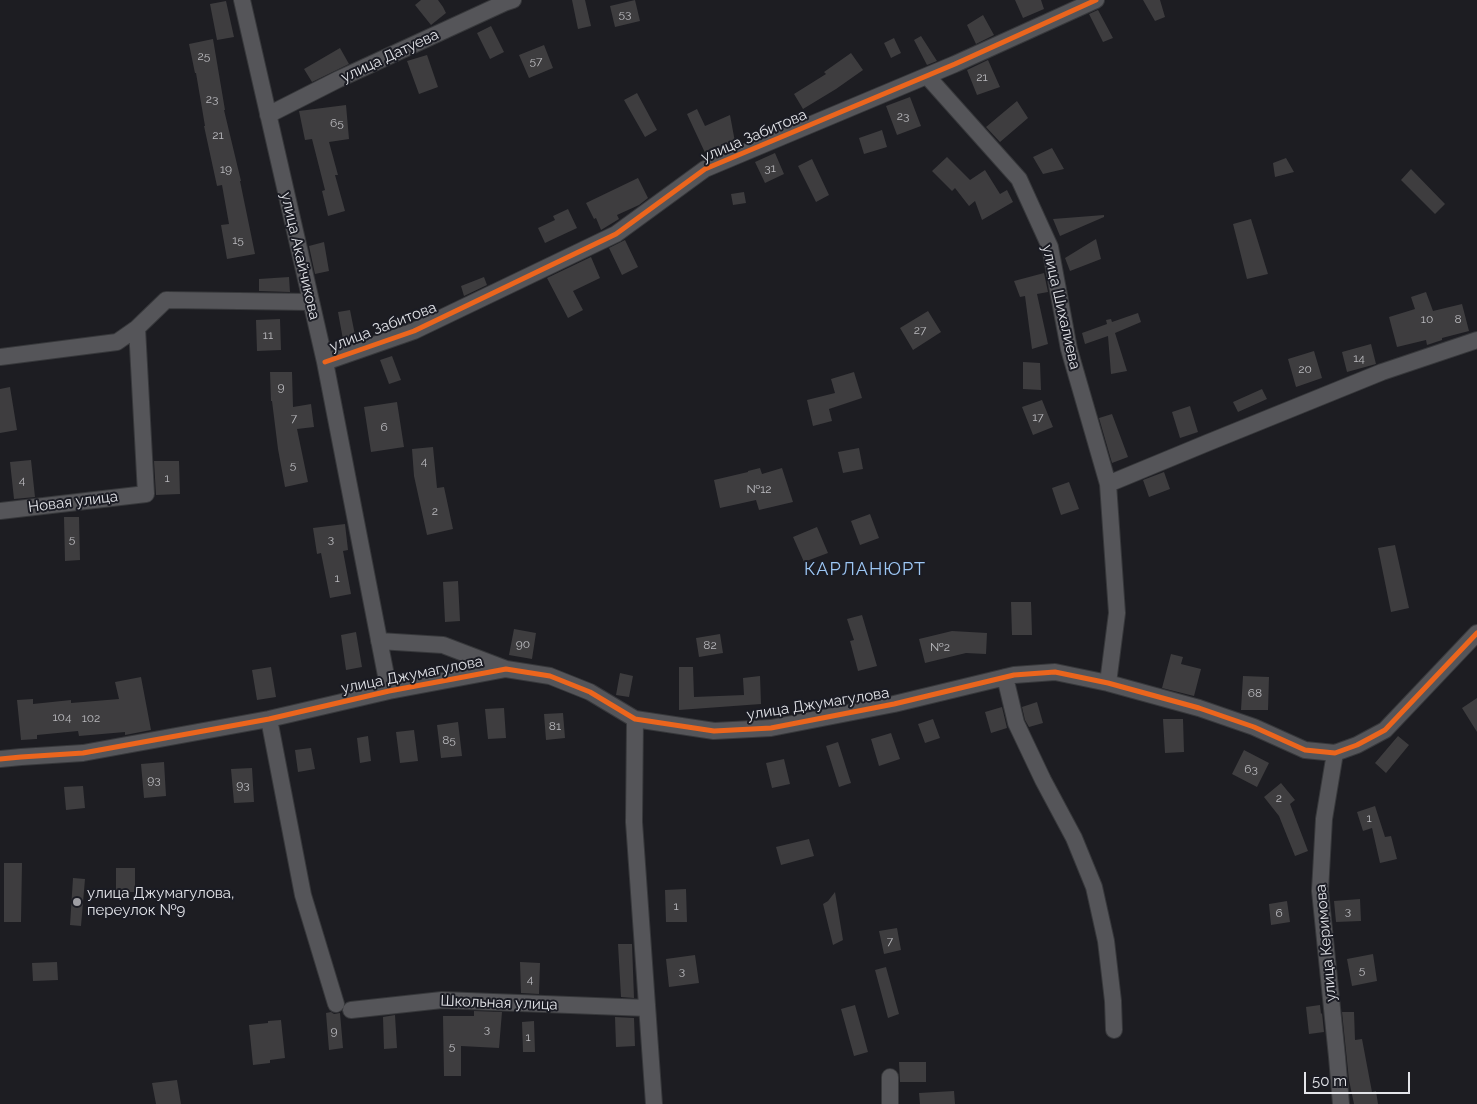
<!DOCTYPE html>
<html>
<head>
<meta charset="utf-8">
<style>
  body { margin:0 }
  #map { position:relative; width:1477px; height:1104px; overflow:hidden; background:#1d1d22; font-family:Raleway,sans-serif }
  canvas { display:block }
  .scale { position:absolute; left:1304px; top:1072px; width:106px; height:22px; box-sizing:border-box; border:2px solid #e3e4e9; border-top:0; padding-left:6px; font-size:15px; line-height:18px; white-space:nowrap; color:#e3e4e9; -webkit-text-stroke:4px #1b1c24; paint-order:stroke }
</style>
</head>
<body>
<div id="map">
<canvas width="1477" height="1104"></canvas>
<div class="scale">50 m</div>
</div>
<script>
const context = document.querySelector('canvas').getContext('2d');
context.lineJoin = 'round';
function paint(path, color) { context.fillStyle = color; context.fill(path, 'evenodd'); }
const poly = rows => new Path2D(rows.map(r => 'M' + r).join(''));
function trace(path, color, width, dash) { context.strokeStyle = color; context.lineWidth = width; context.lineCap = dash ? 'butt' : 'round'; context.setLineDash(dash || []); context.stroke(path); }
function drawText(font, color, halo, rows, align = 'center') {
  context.font = font + ' Raleway,sans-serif'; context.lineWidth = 4; context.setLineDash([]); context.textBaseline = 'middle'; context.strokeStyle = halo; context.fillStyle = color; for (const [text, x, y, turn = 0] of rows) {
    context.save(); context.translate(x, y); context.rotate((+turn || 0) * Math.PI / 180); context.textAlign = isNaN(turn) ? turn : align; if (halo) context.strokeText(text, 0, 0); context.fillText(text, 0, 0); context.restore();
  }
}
const building = poly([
  [421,0,438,0,443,7,446,13,431,25,415,5],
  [572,0,585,0,591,26,578,29],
  [635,0,640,21,615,27,610,6],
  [1015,0,1041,0,1044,9,1023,18],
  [1143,0,1160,0,1165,17,1155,21],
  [226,1,234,37,217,40,210,4],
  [1098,10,1113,38,1103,42,1089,14],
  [983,15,994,35,976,44,967,25],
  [491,26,504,52,490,59,477,33],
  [921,36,937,61,927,65,914,40],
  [894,38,901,53,891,58,884,43],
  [213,39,225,110,224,110,241,181,240,181,255,254,227,259,221,225,229,224,222,185,217,186,204,126,205,126,196,73,195,73,189,44],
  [544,45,553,68,529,78,519,55],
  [340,48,349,64,312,82,304,69],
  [851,53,863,70,836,89,803,109,794,94,826,74,824,72],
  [427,55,438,87,419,94,407,61],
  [988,60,1000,87,977,95,967,70],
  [637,93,657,130,645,137,624,100],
  [910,97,921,126,897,135,886,106],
  [1017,101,1028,118,1000,142,986,127],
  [346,105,349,139,329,142,338,175,335,175,345,211,328,216,322,191,325,190,312,139,305,140,299,111],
  [697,109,705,126,730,115,735,142,707,157,687,114],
  [882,130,887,147,864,154,859,138],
  [1052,148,1064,169,1043,174,1033,157],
  [775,153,784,174,765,183,755,162],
  [947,157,970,180,985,170,1000,194,1007,190,1013,202,982,220,975,201,969,206,955,188,952,191,932,171],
  [1286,158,1294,172,1275,177,1273,163],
  [812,159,829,195,816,202,798,166],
  [1411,169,1445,204,1435,214,1401,180],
  [638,178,648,198,639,205,617,215,619,219,601,230,596,218,594,219,586,203],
  [744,192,746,203,733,205,731,194],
  [568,209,577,228,545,243,538,228,555,220,553,216],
  [1104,215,1104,217,1060,236,1053,219],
  [1251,219,1268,274,1247,279,1233,224],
  [1096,239,1101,259,1070,271,1065,258],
  [625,240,638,267,622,275,609,248],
  [324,242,329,271,315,274,309,246],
  [591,257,600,278,573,291,583,310,568,318,547,278],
  [1044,273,1048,292,1037,294,1048,344,1032,349,1025,296,1020,297,1014,281],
  [289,277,290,292,259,291,259,279],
  [484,277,487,285,464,296,461,286],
  [1426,292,1433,311,1462,304,1469,331,1442,338,1442,340,1427,345,1426,340,1397,347,1389,317,1415,309,1411,297],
  [350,310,356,340,344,345,338,312],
  [928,311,941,332,913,350,900,328],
  [1138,313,1141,322,1115,333,1127,371,1111,374,1108,336,1085,344,1082,333,1107,324,1106,320,1111,319,1112,322],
  [280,319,281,350,257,351,256,320],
  [1371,344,1376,364,1347,372,1342,352],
  [1314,351,1322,378,1296,387,1288,359],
  [392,356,401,380,389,384,380,360],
  [1023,362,1040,363,1041,390,1023,389],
  [270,372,292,372,293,407,311,404,314,427,297,429,308,482,285,487,278,449,272,401,271,401],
  [854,372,862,398,829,409,832,421,813,426,807,400,835,393,831,379],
  [10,387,17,430,0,433,0,389],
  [1262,389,1267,399,1238,412,1233,402],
  [1042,400,1053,427,1033,435,1022,407],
  [397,402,404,447,371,452,364,407],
  [1190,406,1198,432,1180,438,1172,412],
  [1112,414,1128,457,1112,463,1099,418],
  [433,447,437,488,444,487,453,529,427,535,414,476,412,449],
  [859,448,863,469,843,473,838,452],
  [31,460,35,497,14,499,10,462],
  [154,461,179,461,180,494,156,495],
  [760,468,762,474,782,468,793,502,759,510,756,500,720,508,714,480,748,472,748,471],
  [1164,472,1170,489,1149,497,1143,480],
  [1069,482,1079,509,1061,515,1052,488],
  [870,514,879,538,860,545,851,521],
  [64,517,79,517,80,560,65,561],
  [345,524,348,550,343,551,351,594,330,598,321,553,317,554,313,528],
  [817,527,828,553,804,562,793,537],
  [1395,545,1409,608,1391,612,1378,548],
  [458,581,460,621,445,622,443,582],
  [1011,602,1031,602,1032,635,1012,635],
  [862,615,877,666,858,671,850,641,854,640,847,619],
  [514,629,536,633,532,659,509,655],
  [952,631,987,633,986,654,966,653,925,663,919,639],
  [356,632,362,667,346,670,341,635],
  [720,634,723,653,699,657,696,638],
  [1171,654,1183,657,1181,664,1201,669,1194,696,1162,688],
  [271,667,276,697,257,700,252,670],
  [679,667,693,667,694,697,744,695,743,678,760,676,761,704,679,710],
  [620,673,633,676,629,697,616,695],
  [1243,676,1269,677,1268,710,1241,710],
  [141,677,151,730,125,735,125,732,79,736,78,731,37,735,37,739,21,740,17,700,33,699,33,704,71,700,71,703,119,699,115,682],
  [1477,698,1477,732,1462,708],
  [1037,702,1043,723,1029,727,1025,720,1022,707],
  [1002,707,1007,728,991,733,985,712],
  [504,708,506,738,488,739,485,709],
  [563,713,565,738,546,740,544,714],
  [933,719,940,738,925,743,918,724],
  [1163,719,1183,719,1184,752,1165,753],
  [458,722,462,756,441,758,437,725],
  [414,730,418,761,400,763,396,732],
  [891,733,900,759,879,766,871,739],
  [368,736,371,761,360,763,357,738],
  [1398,736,1409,745,1386,773,1375,763],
  [838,742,851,783,839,787,826,746],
  [311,748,315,769,298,772,295,750],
  [1244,750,1269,763,1257,787,1232,774],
  [784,759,790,784,772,788,766,763],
  [164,762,166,796,144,798,141,764],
  [252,768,254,802,234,803,231,769],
  [1281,783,1295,800,1290,804,1308,851,1295,856,1279,816,1264,797],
  [83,786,85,808,66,810,64,787],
  [1375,806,1385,837,1391,836,1397,859,1380,863,1372,828,1363,831,1357,812],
  [809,839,814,856,781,865,776,847],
  [4,863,22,863,21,922,4,922],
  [116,868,135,868,135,892,116,892],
  [73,878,85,879,81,926,70,925],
  [686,889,687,922,666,922,665,890],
  [835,892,843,940,833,945,823,904,828,901],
  [1360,899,1361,921,1336,922,1334,901],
  [1287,901,1290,922,1271,925,1269,904],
  [897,928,901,950,884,954,879,931],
  [618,944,632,944,634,998,621,997],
  [1373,954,1377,981,1352,986,1347,959],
  [695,955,699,983,669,987,666,959],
  [57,962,58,980,33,981,32,963],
  [520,962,540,963,539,994,521,993],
  [886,967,899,1014,888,1018,875,970],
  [855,1005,868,1052,854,1056,841,1009],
  [1320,1005,1321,1014,1322,1013,1324,1032,1309,1034,1306,1007],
  [474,1011,502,1012,499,1048,461,1046,461,1076,444,1076,443,1016,474,1016],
  [331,1012,334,1014,340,1013,343,1048,329,1050,326,1013],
  [1342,1012,1354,1012,1355,1040,1362,1039,1372,1092,1376,1091,1378,1104,1354,1104,1349,1080],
  [395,1015,397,1048,384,1049,383,1017],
  [615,1017,634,1018,635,1046,616,1047],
  [281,1020,285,1058,270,1060,270,1063,253,1065,249,1025,268,1023,268,1021],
  [534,1021,535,1052,523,1052,522,1022],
  [899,1062,926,1062,926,1082,900,1082],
  [177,1080,181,1104,156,1104,152,1083],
  [954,1091,955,1104,920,1104,919,1093]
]);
const minor = poly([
  [242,0,325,362,389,691],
  [927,76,1019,179,1050,247,1069,349,1108,484,1117,613,1108,683],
  [268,115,339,79,504,3,513,0],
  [0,357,117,342,137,328,166,300,311,302],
  [325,362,414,331,616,234,705,169,955,64,1096,0],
  [1108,484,1207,443,1382,372,1477,340],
  [0,511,146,494,137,328],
  [379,641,443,645,506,669],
  [1005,677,1016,723,1043,780,1074,838,1094,887,1106,941,1113,1001,1114,1030],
  [269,719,303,895,336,1004],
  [635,719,634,822,654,1104],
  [1335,753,1324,819,1320,891,1337,1057,1341,1104],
  [0,759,21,757,83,753,269,719,389,691,506,669,550,676,590,692,635,719,714,731,771,728,894,704,1014,675,1055,672,1108,683,1199,708,1254,727,1305,750,1335,753,1357,745,1385,730,1477,633],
  [351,1010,442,1000,647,1008],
  [890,1104,890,1077]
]);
const cycleway = poly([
  [325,362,414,331,616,234,705,169,955,64,1096,0],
  [0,759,21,757,83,753,269,719,389,691,506,669,550,676,590,692,635,719,714,731,771,728,894,704,1014,675,1055,672,1108,683,1199,708,1254,727,1305,750,1335,753,1357,745,1385,730,1477,633]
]);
const markers = [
  [77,902,5,"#9e9ea3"]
];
const numberNames = [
  ["53",625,14],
  ["25",204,56],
  ["57",536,61],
  ["21",982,77],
  ["23",212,99],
  ["23",903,116],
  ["65",337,123],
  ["21",218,135],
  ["31",770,168],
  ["19",226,169],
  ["15",238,240],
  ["10",1427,319],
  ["8",1458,319],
  ["27",920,330],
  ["11",268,335],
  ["14",1359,358],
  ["20",1305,369],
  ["9",281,387],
  ["17",1038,417],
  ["7",294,418],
  ["6",384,427],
  ["4",424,461],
  ["5",293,465],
  ["1",167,478],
  ["4",22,480],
  ["№12",759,489],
  ["2",435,511],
  ["5",72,539],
  ["3",331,539],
  ["1",337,578],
  ["90",523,644],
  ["82",710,645],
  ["№2",940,647],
  ["68",1255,693],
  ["104",62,717],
  ["102",91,718],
  ["81",555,726],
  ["85",449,740],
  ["63",1251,769],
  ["93",154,780],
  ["93",243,785],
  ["2",1279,798],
  ["1",1369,818],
  ["1",676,906],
  ["3",1348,911],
  ["6",1279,913],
  ["7",890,941],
  ["5",1362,970],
  ["3",682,971],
  ["4",530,979],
  ["3",487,1029],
  ["9",334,1031],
  ["1",528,1037],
  ["5",452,1046]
];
const streetNames = [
  ["улица Датуева",390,56,-25],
  ["улица Забитова",754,136,-23],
  ["улица Акайчикова",300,256,77],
  ["улица Шихалиева",1061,307,77],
  ["улица Забитова",383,327,-21],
  ["Новая улица",73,502,-7],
  ["улица Джумагулова",412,675,-11],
  ["улица Джумагулова",818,704,-9],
  ["улица Керимова",1326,943,-95],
  ["Школьная улица",499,1003,2]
];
const poiNames = [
  ["улица Джумагулова,",87,893],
  ["переулок №9",87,910]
];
const quarterNames = [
  ["КАРЛАНЮРТ",865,570]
];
paint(building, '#3e3d3f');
trace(minor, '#37383b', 18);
trace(minor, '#555559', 16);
trace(cycleway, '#eb651d', 5);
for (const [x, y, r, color] of markers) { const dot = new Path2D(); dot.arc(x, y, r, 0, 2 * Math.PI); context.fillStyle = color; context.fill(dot); trace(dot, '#1b1c24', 2); }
drawText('12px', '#bababe', null, numberNames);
drawText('15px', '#e3e4e9', '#1b1c24', streetNames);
drawText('15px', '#e3e4e9', '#1b1c24', poiNames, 'left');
context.letterSpacing = '1px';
drawText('18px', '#9dc7f5', '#1b1c24', quarterNames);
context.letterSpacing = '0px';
</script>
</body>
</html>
